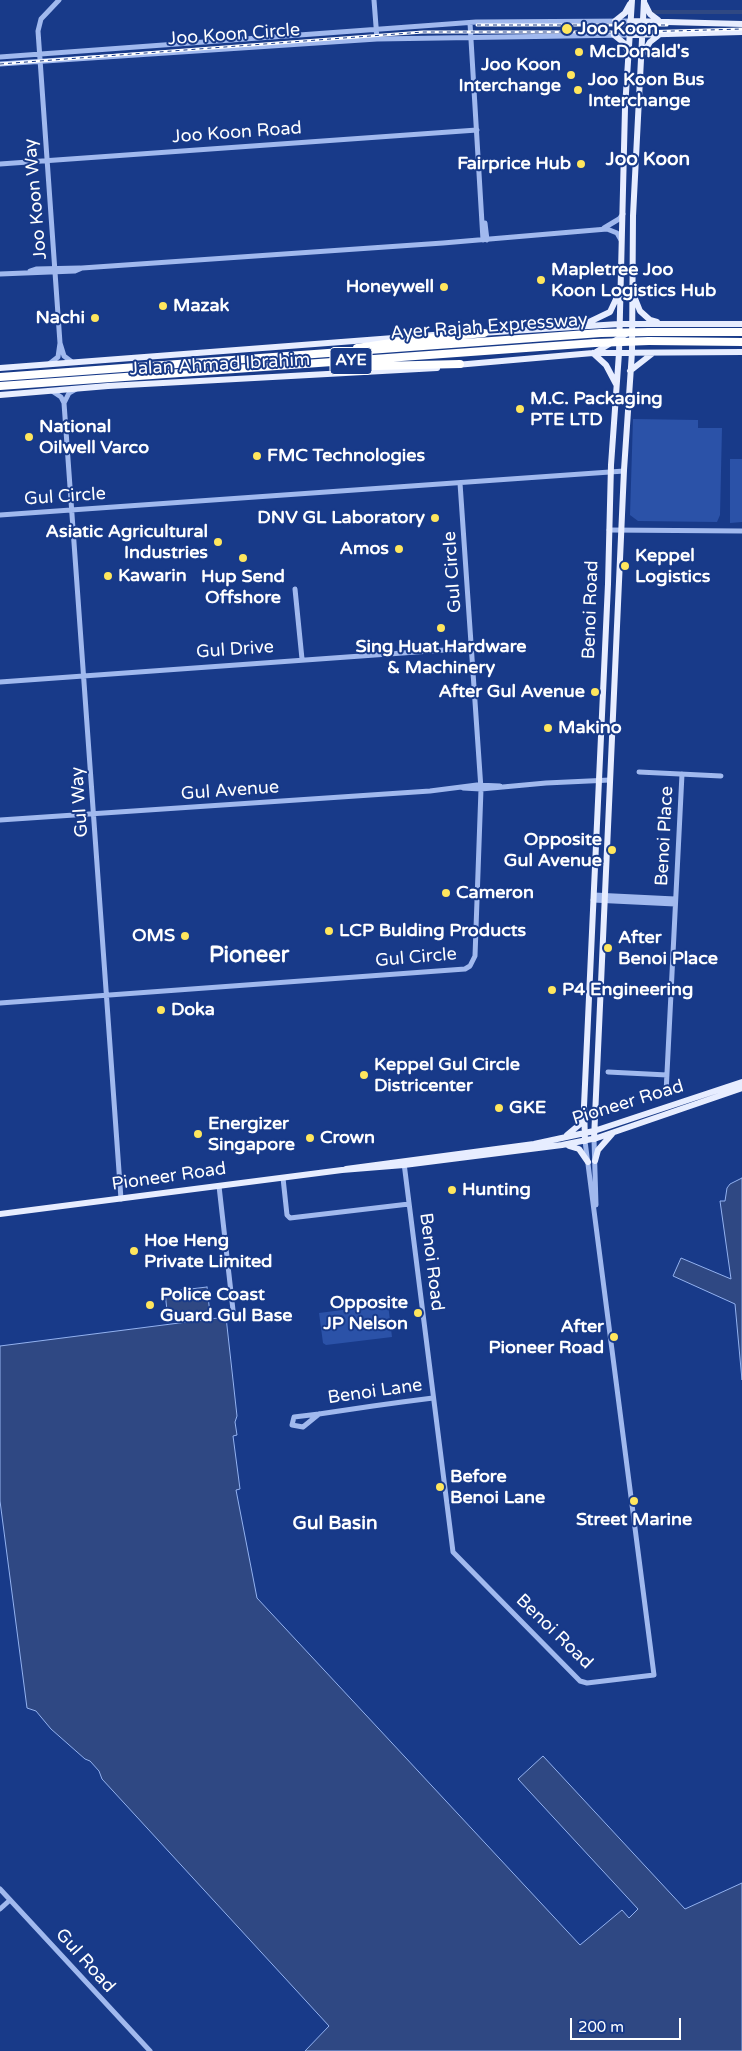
<!DOCTYPE html>
<html>
<head>
<meta charset="utf-8">
<style>
  body { margin:0 }
  #map { position:relative; width:742px; height:2051px; overflow:hidden; background:#183a89; font-family:"Varela Round",sans-serif }
  canvas { display:block }
  .scale { position:absolute; left:570px; top:2018px; width:111px; height:22px; box-sizing:border-box; border:2px solid #fff; border-top:0; padding-left:6px; font-size:15px; line-height:18px; white-space:nowrap; color:#fff; -webkit-text-stroke:4px #183a89; paint-order:stroke }
</style>
</head>
<body>
<div id="map">
<canvas width="742" height="2051"></canvas>
<div class="scale">200 m</div>
</div>
<script>
const context = document.querySelector('canvas').getContext('2d');
context.lineJoin = 'round';
function paint(path, color) { context.fillStyle = color; context.fill(path, 'evenodd'); }
const poly = rows => new Path2D(rows.map(r => 'M' + r).join(''));
function trace(path, color, width, dash) { context.strokeStyle = color; context.lineWidth = width; context.lineCap = dash ? 'butt' : 'round'; context.setLineDash(dash || []); context.stroke(path); }
function drawText(font, color, halo, rows, align = 'center') {
  context.font = font + ' "Varela Round",sans-serif'; context.lineWidth = 4; context.setLineDash([]); context.textBaseline = 'middle'; context.strokeStyle = halo; context.fillStyle = color; for (const [text, x, y, turn = 0] of rows) {
    context.save(); context.translate(x, y); context.rotate((+turn || 0) * Math.PI / 180); context.textAlign = isNaN(turn) ? turn : align; if (halo) context.strokeText(text, 0, 0); context.fillText(text, 0, 0); context.restore();
  }
}
const green = poly([
  [633,419,698,420,698,428,722,428,720,515,717,522,638,521,630,515],
  [742,459,742,522,730,523,730,459],
  [388,1304,392,1337,326,1345,323,1343,319,1313]
]);
const water = poly([
  [742,1178,742,1380,735,1304,673,1276,681,1258,731,1279,720,1201,725,1201,727,1188,730,1184,742,1178],
  [207,1287,210,1314,168,1320,165,1292,207,1287],
  [226,1317,237,1416,235,1422,237,1435,233,1436,240,1489,236,1490,257,1598,580,1945,622,1910,629,1918,638,1909,518,1779,543,1756,685,1909,742,1883,742,2051,305,2051,329,2026,102,1779,99,1771,90,1761,85,1759,51,1729,36,1711,27,1708,0,1501,0,1346,226,1317]
]);
const canal = poly([
  [654,12,742,12]
]);
const minor = poly([
  [59,0,41,19,38,31,60,343,64,356,72,362],
  [374,0,377,39],
  [470,23,483,240],
  [0,57,476,22,630,21],
  [0,64,377,39,630,35],
  [0,164,477,130],
  [485,223,487,240],
  [604,228,619,219,623,214],
  [30,271,36,269,80,268],
  [0,274,75,271,82,268,443,243,607,229,617,233,621,240],
  [49,364,58,357,60,343],
  [76,389,69,393,64,403,121,1199],
  [52,391,61,397,64,403],
  [0,515,624,471],
  [609,530,742,531],
  [295,589,302,659],
  [0,682,472,648],
  [639,772,721,776],
  [463,788,481,789,546,783,610,780],
  [0,820,430,791,477,785,500,786],
  [594,895,675,899],
  [593,900,675,904],
  [0,1003,465,969,470,966,475,956,481,789,460,483],
  [608,1072,667,1075],
  [666,1093,682,774],
  [594,1139,596,1205],
  [404,1163,453,1552,580,1681,587,1683,654,1675,585,1141],
  [283,1178,287,1215,290,1218,409,1204],
  [219,1186,234,1319],
  [319,1414,303,1427,292,1425,294,1417,319,1414,373,1406,402,1402,433,1398],
  [0,1889,150,2051],
  [0,1909,10,1900]
]);
const major = poly([
  [644,2,650,14,658,20],
  [615,21,625,13,630,4],
  [630,21,742,24],
  [614,35,624,43,628,52],
  [630,35,742,32],
  [642,55,650,42,659,35],
  [634,296,640,311,650,320,657,322],
  [587,323,610,312,617,297],
  [481,333,619,324,742,324],
  [596,352,631,331],
  [593,353,606,365,616,384],
  [456,365,593,353,742,352],
  [0,368,446,334],
  [630,371,653,353],
  [0,395,108,386,437,368],
  [567,1135,579,1125,582,1116],
  [594,1139,624,470,632,352,633,216,644,0],
  [585,1141,584,1106,608,584,611,465,619,353,625,108,632,0],
  [569,1146,579,1149,588,1162],
  [595,1161,598,1150,612,1134],
  [346,1169,534,1144,594,1131,742,1082],
  [0,1214,342,1170,404,1165,562,1145,597,1138,742,1088]
]);
const highway = poly([
  [649,332,742,332],
  [649,341,742,342],
  [357,348,412,340,484,333],
  [335,367,460,364],
  [0,377,601,333],
  [0,386,595,343]
]);
const rail = poly([
  [477,25,667,25],
  [0,64,423,32,638,32,742,29]
]);
const highwayBridge = poly([
  [601,333,649,332],
  [595,343,649,341]
]);
const markers = [
  [567,29,6,"#ffe65d"],
  [579,52,5,"#ffe65d"],
  [571,75,5,"#ffe65d"],
  [578,90,5,"#ffe65d"],
  [581,164,5,"#ffe65d"],
  [541,280,5,"#ffe65d"],
  [444,287,5,"#ffe65d"],
  [163,306,5,"#ffe65d"],
  [95,318,5,"#ffe65d"],
  [520,409,5,"#ffe65d"],
  [29,437,5,"#ffe65d"],
  [257,456,5,"#ffe65d"],
  [435,518,5,"#ffe65d"],
  [218,542,5,"#ffe65d"],
  [399,549,5,"#ffe65d"],
  [243,558,5,"#ffe65d"],
  [625,566,5,"#ffe65d"],
  [108,576,5,"#ffe65d"],
  [441,628,5,"#ffe65d"],
  [595,692,5,"#ffe65d"],
  [548,728,5,"#ffe65d"],
  [612,850,5,"#ffe65d"],
  [446,893,5,"#ffe65d"],
  [329,931,5,"#ffe65d"],
  [185,936,5,"#ffe65d"],
  [608,948,5,"#ffe65d"],
  [552,990,5,"#ffe65d"],
  [161,1010,5,"#ffe65d"],
  [364,1075,5,"#ffe65d"],
  [499,1108,5,"#ffe65d"],
  [198,1134,5,"#ffe65d"],
  [310,1138,5,"#ffe65d"],
  [452,1190,5,"#ffe65d"],
  [134,1251,5,"#ffe65d"],
  [150,1305,5,"#ffe65d"],
  [418,1313,5,"#ffe65d"],
  [614,1337,5,"#ffe65d"],
  [440,1487,5,"#ffe65d"],
  [634,1501,5,"#ffe65d"]
];
const shields = [
  [351,361,42]
];
const shieldNames = [
  ["AYE",351,361]
];
const poiNames = [
  ["Joo Koon",578,29],
  ["McDonald's",589,52],
  ["Joo Koon",561,65,"right"],
  ["Interchange",561,86,"right"],
  ["Joo Koon Bus",588,80],
  ["Interchange",588,101],
  ["Fairprice Hub",571,164,"right"],
  ["Mapletree Joo",551,270],
  ["Koon Logistics Hub",551,291],
  ["Honeywell",434,287,"right"],
  ["Mazak",173,306],
  ["Nachi",85,318,"right"],
  ["M.C. Packaging",530,399],
  ["PTE LTD",530,420],
  ["National",39,427],
  ["Oilwell Varco",39,448],
  ["FMC Technologies",267,456],
  ["DNV GL Laboratory",425,518,"right"],
  ["Asiatic Agricultural",208,532,"right"],
  ["Industries",208,553,"right"],
  ["Amos",389,549,"right"],
  ["Keppel",635,556],
  ["Logistics",635,577],
  ["Kawarin",118,576],
  ["Hup Send",243,577,"center"],
  ["Offshore",243,598,"center"],
  ["Sing Huat Hardware",441,647,"center"],
  ["& Machinery",441,668,"center"],
  ["After Gul Avenue",585,692,"right"],
  ["Makino",558,728],
  ["Opposite",602,840,"right"],
  ["Gul Avenue",602,861,"right"],
  ["Cameron",456,893],
  ["LCP Bulding Products",339,931],
  ["OMS",175,936,"right"],
  ["After",618,938],
  ["Benoi Place",618,959],
  ["P4 Engineering",562,990],
  ["Doka",171,1010],
  ["Keppel Gul Circle",374,1065],
  ["Districenter",374,1086],
  ["GKE",509,1108],
  ["Energizer",208,1124],
  ["Singapore",208,1145],
  ["Crown",320,1138],
  ["Hunting",462,1190],
  ["Hoe Heng",144,1241],
  ["Private Limited",144,1262],
  ["Police Coast",160,1295],
  ["Guard Gul Base",160,1316],
  ["Opposite",408,1303,"right"],
  ["JP Nelson",408,1324,"right"],
  ["After",604,1327,"right"],
  ["Pioneer Road",604,1348,"right"],
  ["Before",450,1477],
  ["Benoi Lane",450,1498],
  ["Street Marine",634,1520,"center"]
];
const streetNames = [
  ["Joo Koon Circle",234,35,-4],
  ["Joo Koon Road",237,133,-4],
  ["Joo Koon Way",36,199,-95],
  ["Ayer Rajah Expressway",489,327,-4],
  ["Jalan Ahmad Ibrahim",220,365,-3],
  ["Gul Circle",65,497,-4],
  ["Gul Circle",453,572,-94],
  ["Benoi Road",591,610,-88],
  ["Gul Drive",235,650,-4],
  ["Gul Avenue",230,791,-4],
  ["Gul Way",80,802,-94],
  ["Benoi Place",665,836,-87],
  ["Gul Circle",416,958,-5],
  ["Pioneer Road",628,1103,-17],
  ["Pioneer Road",169,1177,-8],
  ["Benoi Road",431,1262,83],
  ["Benoi Lane",375,1392,-8],
  ["Benoi Road",554,1632,44],
  ["Gul Road",85,1961,48]
];
const neighbourhoodNames = [
  ["Joo Koon",648,160],
  ["Gul Basin",335,1524]
];
const districtNames = [
  ["Pioneer",249,956]
];
paint(green, '#2b52a8');
paint(water, '#2f4883');
trace(water, '#93b2f0', 1);
trace(canal, '#2f4883', 4);
trace(minor, '#a1b9ee', 5);
trace(major, '#e7edff', 6);
trace(highway, '#fff', 8);
trace(rail, '#fff', 3);
trace(rail, '#183a89', 1, [4]);
trace(highwayBridge, '#fff', 8);
for (const [x, y, r, color] of markers) { const dot = new Path2D(); dot.arc(x, y, r, 0, 2 * Math.PI); context.fillStyle = color; context.fill(dot); trace(dot, '#183a89', 2); }
for (const [x, y, w] of shields) { const box = new Path2D(); box.roundRect(x - w / 2, y - 13.5, w, 27, 4); context.fillStyle = '#183a89'; context.fill(box); trace(box, '#fff', 1); }
drawText('bold 16px', '#fff', null, shieldNames);
drawText('bold 18px', '#fff', '#183a89', poiNames, 'left');
drawText('18px', '#fff', '#183a89', streetNames);
drawText('bold 19px', '#fff', '#183a89', neighbourhoodNames);
drawText('bold 22px', '#fff', '#183a89', districtNames);
</script>
</body>
</html>
